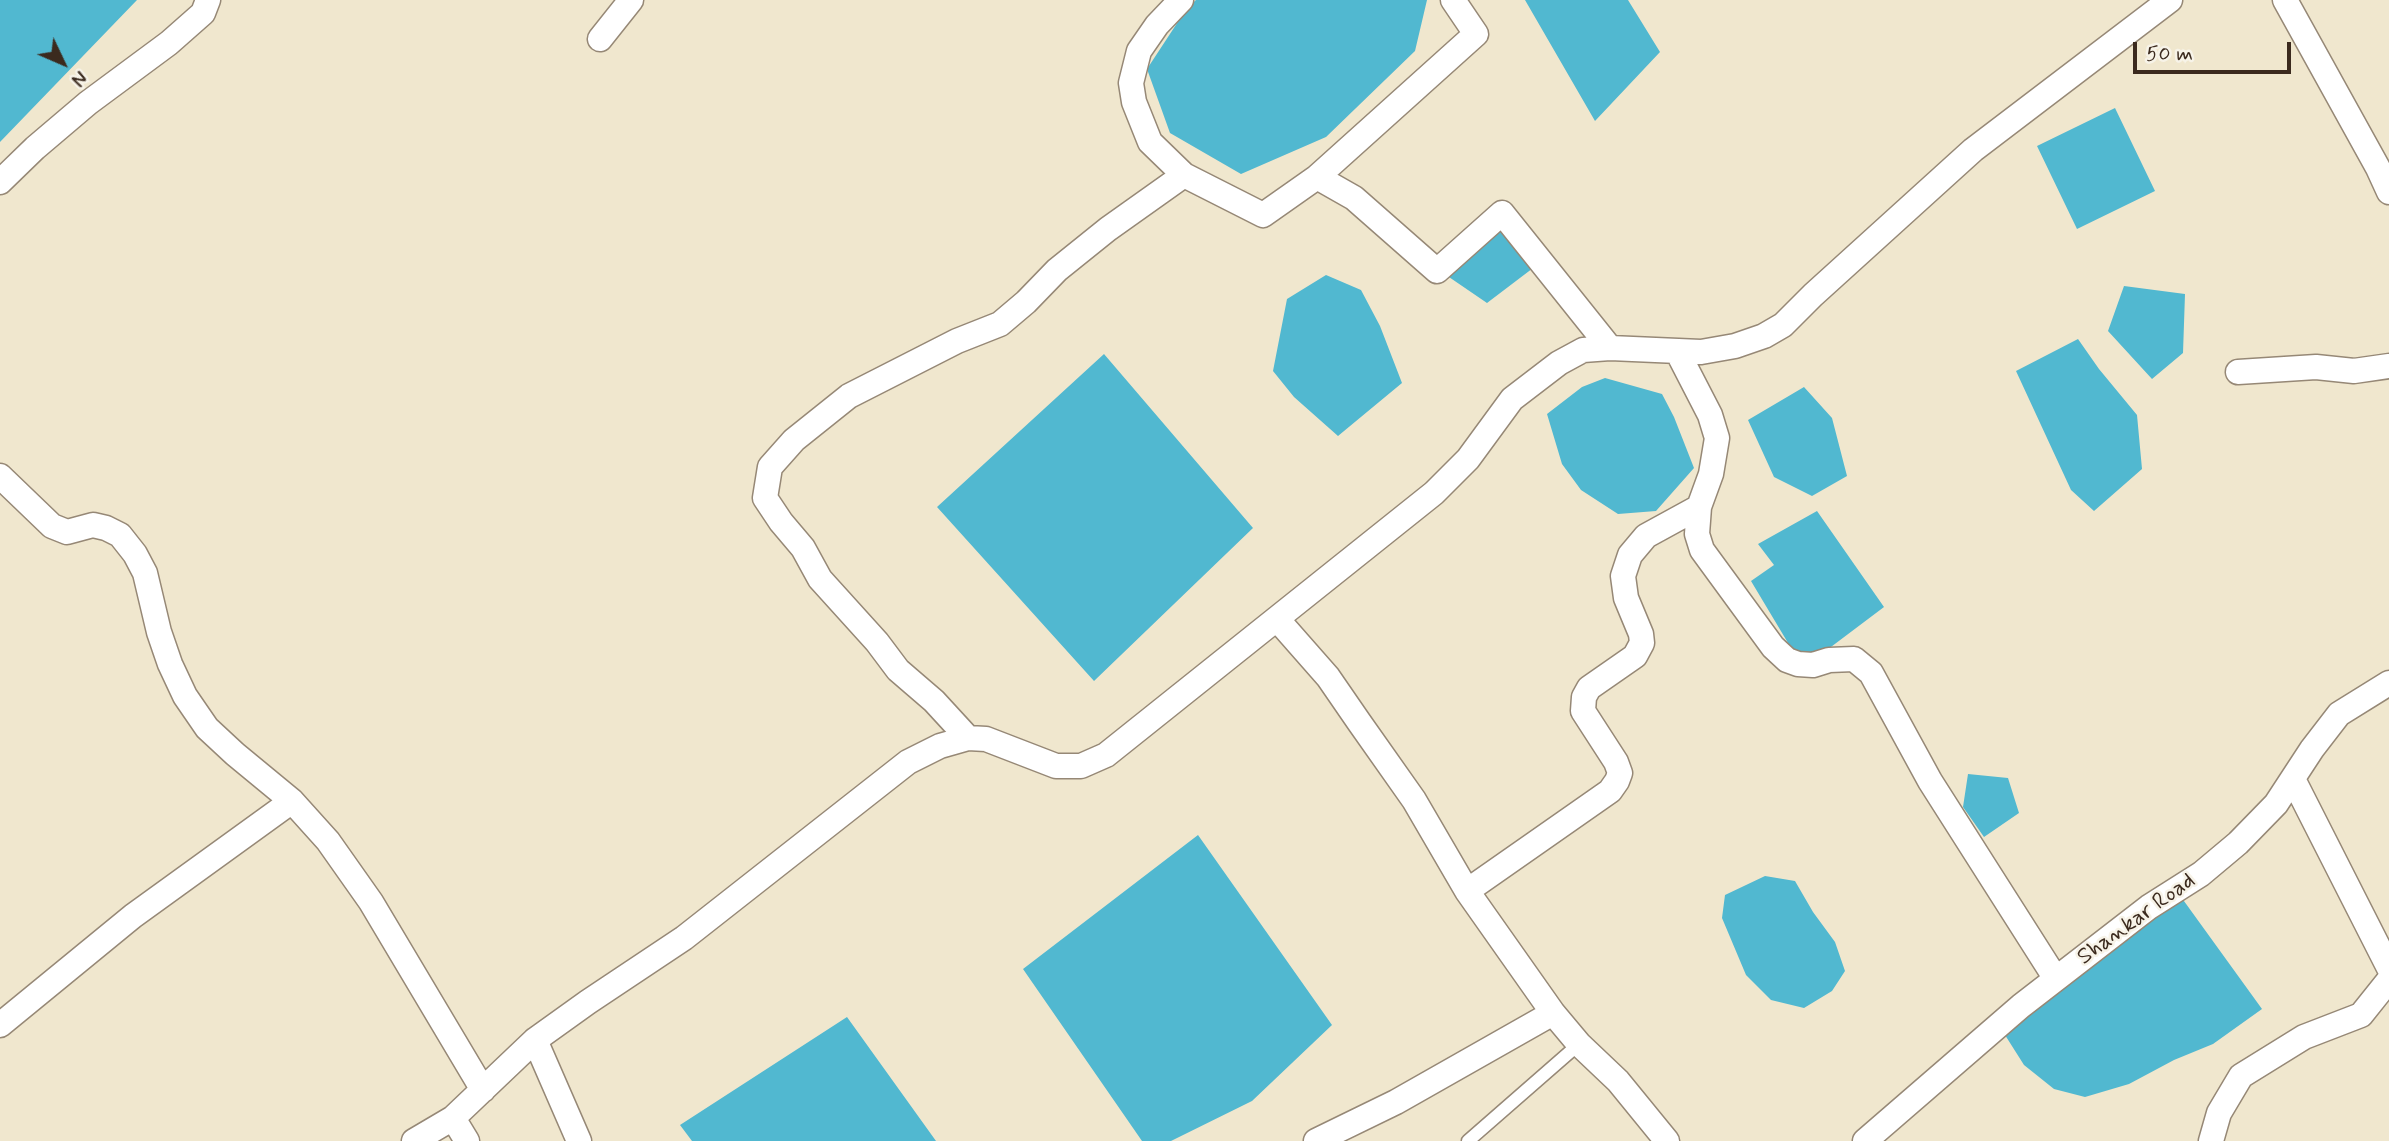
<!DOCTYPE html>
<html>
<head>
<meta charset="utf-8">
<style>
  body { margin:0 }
  #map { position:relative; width:2389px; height:1141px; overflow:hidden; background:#f0e7ce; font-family:Mynerve,sans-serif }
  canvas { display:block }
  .north { position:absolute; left:28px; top:28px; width:70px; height:70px; -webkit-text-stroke:5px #f7f3e8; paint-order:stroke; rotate:134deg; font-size:19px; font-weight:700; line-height:28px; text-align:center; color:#3b2a1e }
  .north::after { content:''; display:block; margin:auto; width:24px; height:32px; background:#3b2a1e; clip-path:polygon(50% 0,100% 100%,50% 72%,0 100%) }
  .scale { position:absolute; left:2133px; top:42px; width:158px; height:32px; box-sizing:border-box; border:4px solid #3b2a1e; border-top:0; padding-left:9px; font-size:21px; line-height:24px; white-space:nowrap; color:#3b2a1e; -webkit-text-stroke:5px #f7f3e8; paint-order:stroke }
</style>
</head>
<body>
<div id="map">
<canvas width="2389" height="1141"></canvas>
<div class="north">N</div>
<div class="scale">50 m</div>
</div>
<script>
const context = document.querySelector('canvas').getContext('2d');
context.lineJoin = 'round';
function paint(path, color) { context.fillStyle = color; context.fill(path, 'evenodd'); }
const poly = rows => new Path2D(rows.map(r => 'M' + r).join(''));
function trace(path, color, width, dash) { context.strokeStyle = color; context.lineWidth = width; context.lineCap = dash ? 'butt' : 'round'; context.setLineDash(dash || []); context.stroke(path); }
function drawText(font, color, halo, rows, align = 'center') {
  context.font = font + ' Mynerve,sans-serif'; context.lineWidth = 5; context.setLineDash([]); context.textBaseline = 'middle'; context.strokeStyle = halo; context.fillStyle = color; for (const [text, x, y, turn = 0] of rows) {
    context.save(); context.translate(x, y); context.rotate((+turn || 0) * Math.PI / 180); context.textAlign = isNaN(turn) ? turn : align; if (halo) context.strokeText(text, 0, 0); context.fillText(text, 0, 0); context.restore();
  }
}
const water = poly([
  [0,0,137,0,0,142],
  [1196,0,1427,0,1415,51,1326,137,1241,174,1170,133,1147,69,1187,8],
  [1525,0,1628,0,1660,52,1595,121],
  [2115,108,2155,191,2077,229,2037,146],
  [1505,216,1541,262,1487,303,1446,275],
  [1326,275,1361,290,1380,326,1402,383,1338,436,1294,397,1273,371,1287,299],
  [2124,286,2185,294,2183,353,2152,379,2108,331],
  [2078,339,2099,369,2137,415,2142,469,2094,511,2071,490,2016,371],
  [1104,354,1253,528,1094,681,937,507],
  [1605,378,1662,394,1674,417,1694,468,1656,511,1618,514,1581,490,1562,464,1547,414,1582,387],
  [1804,387,1832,418,1847,476,1812,496,1774,477,1748,420],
  [1817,511,1884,607,1803,668,1751,581,1774,565,1758,544],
  [1968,774,2008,778,2019,813,1984,837,1963,807],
  [1198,835,1332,1025,1252,1101,1171,1141,1142,1141,1023,969],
  [1765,876,1795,881,1813,912,1835,942,1845,971,1832,991,1804,1008,1771,1000,1746,975,1722,918,1725,895],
  [2176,890,2262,1009,2213,1044,2174,1060,2129,1084,2085,1097,2054,1089,2024,1065,2005,1035],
  [847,1017,936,1141,692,1141,680,1125]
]);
const service = poly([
  [1468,1141,1579,1044]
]);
const minor = poly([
  [2285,0,2378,168,2389,192],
  [600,39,631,0],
  [1184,175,1263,215,1317,177,1354,198,1437,271,1502,213,1610,348],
  [1317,177,1476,34,1453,0],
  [0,182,35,148,88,103,169,43,203,13,208,0],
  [1677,351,1710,415,1717,438,1711,474,1699,507,1697,534,1702,550,1773,647,1787,660,1798,664,1813,665,1829,660,1854,659,1871,673,1930,781,2056,979],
  [2238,372,2316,367,2354,371,2389,366],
  [0,476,52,526,67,532,93,525,106,528,120,535,135,554,145,573,159,632,170,664,185,696,207,728,235,754,292,801,328,841,371,902,483,1090],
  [1277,619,1328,677,1359,722,1414,800,1467,891,1553,1013,1579,1044,1618,1081,1667,1141],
  [968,738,934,701,898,670,877,642,820,579,803,548,781,522,765,498,770,467,794,440,849,396,957,341,1000,324,1026,302,1057,270,1108,229,1184,175,1150,142,1134,102,1131,83,1139,51,1157,25,1181,0],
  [2293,779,2389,968],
  [1467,891,1610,791,1617,781,1620,773,1616,762,1583,711,1584,697,1589,688,1635,656,1642,643,1641,634,1626,598,1623,576,1630,555,1646,536,1699,507],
  [0,1025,133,916,292,801],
  [535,1040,579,1141],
  [453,1118,467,1141],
  [414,1141,453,1118,535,1040,588,1002,684,938,908,762,940,746,968,738,986,739,1056,766,1081,766,1106,755,1434,493,1468,459,1512,399,1559,363,1583,350,1610,348,1701,352,1735,346,1764,336,1783,325,1813,295,1973,150,2170,0],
  [1316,1141,1396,1102,1553,1013],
  [1865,1141,2021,1006,2149,907,2201,874,2238,843,2276,804,2312,749,2339,714,2389,683],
  [2211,1141,2219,1113,2241,1076,2304,1037,2361,1015,2389,980]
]);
const streetNames = [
  ["Shankar Road",2137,920,-36]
];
paint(water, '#51b8d0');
trace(service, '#968876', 15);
trace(minor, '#968876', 27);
trace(service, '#fff', 12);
trace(minor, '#fff', 24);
drawText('23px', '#3b2a1e', '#f7f3e8', streetNames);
</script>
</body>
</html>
